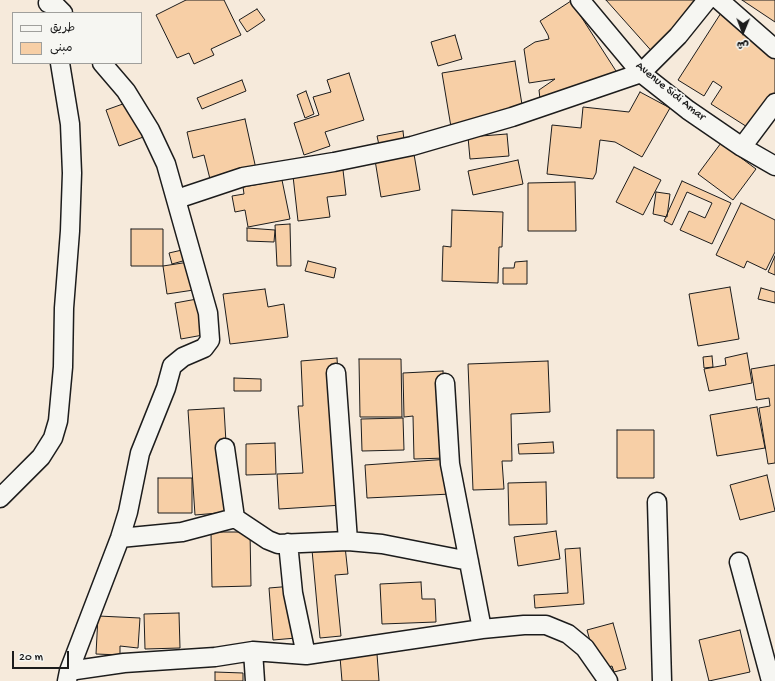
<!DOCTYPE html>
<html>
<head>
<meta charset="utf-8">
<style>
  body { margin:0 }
  #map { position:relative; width:775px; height:681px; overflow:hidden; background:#f6eadb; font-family:"Gochi Hand","Playpen Sans Arabic",sans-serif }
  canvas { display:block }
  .legend { position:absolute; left:12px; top:12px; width:130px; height:52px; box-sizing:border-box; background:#f6f6f2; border:1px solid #9f9f9c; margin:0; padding:5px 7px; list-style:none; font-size:12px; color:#1c1c1c }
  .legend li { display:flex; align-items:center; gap:8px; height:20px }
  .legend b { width:20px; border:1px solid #9f9f9c }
  .north { position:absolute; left:723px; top:12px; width:40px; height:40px; -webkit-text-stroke:3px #f6f6f2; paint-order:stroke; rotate:181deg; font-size:11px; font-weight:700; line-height:16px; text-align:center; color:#1c1c1c }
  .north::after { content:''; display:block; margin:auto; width:14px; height:18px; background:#1c1c1c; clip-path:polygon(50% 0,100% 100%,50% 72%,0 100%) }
  .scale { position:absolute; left:12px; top:651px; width:57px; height:18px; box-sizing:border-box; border:2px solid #1c1c1c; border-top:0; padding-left:5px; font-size:12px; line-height:14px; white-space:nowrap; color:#1c1c1c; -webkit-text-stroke:3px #f6f6f2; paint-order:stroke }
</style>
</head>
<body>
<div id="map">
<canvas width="775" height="681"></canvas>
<ul class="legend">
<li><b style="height:5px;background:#f6f6f2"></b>طريق</li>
<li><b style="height:11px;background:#f7cfa6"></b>مبنى</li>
</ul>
<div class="north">ش</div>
<div class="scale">20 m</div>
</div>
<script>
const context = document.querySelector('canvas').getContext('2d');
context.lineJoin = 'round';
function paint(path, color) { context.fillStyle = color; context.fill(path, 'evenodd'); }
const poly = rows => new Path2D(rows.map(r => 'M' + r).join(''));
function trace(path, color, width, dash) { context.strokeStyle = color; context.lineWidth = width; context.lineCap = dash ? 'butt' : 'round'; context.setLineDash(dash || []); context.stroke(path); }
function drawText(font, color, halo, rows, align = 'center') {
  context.font = font + ' "Gochi Hand",sans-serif'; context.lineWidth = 3.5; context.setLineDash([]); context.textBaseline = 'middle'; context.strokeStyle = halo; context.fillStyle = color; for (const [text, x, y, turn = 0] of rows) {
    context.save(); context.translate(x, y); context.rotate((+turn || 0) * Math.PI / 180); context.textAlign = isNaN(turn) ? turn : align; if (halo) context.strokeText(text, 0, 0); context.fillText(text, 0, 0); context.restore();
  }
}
const building = poly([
  [186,0,224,0,241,35,211,49,214,55,194,64,189,53,177,58,156,15,186,0],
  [606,0,705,0,656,56,606,0],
  [742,0,775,0,775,22,742,0],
  [571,1,625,85,540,99,539,90,555,79,529,83,524,49,535,42,549,39,548,35,540,21,571,1],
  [257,9,265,20,247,32,239,20,257,9],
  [721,13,775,54,775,93,752,130,711,104,722,87,713,81,704,96,678,80,721,13],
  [455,35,462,59,438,66,431,42,455,35],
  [515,61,524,117,452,133,442,73,515,61],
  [349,73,364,120,325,132,330,146,304,155,294,123,319,115,313,97,331,92,327,80,349,73],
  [242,80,246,91,202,109,197,98,242,80],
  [306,91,314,114,305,118,297,95,306,91],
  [640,92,670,108,642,157,615,142,600,140,596,173,593,179,547,174,552,125,581,128,583,107,629,112,640,92],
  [134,100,146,136,119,146,106,110,134,100],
  [245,119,256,169,210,179,204,155,193,158,187,132,245,119],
  [403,131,404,140,379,145,377,136,403,131],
  [507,134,509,156,470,159,468,137,507,134],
  [721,143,756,169,733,200,698,174,721,143],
  [414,154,420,190,381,197,375,160,414,154],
  [518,160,523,184,473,195,468,171,518,160],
  [634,167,661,180,643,215,616,202,634,167],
  [343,170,346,195,327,197,330,217,298,221,293,176,343,170],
  [282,180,290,219,248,227,245,210,235,212,232,196,244,194,243,187,282,180],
  [682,181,731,203,712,244,680,230,689,211,705,218,712,203,687,192,672,225,664,221,682,181],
  [575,182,576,231,528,231,528,183,575,182],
  [656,192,670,194,667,217,653,214,656,192],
  [741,203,775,220,775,252,766,270,747,261,744,268,716,255,741,203],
  [452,210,503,212,502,247,499,247,498,283,442,281,443,246,451,247,452,210],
  [290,224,291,266,277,266,275,225,290,224],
  [247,228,275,230,274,242,247,241,247,228],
  [131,229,163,229,163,266,131,266,131,229],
  [195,247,197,257,172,264,169,253,195,247],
  [775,256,775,275,768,272,775,256],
  [202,260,207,288,167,294,163,266,202,260],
  [308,261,336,268,334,278,305,271,308,261],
  [527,261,527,284,503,284,503,268,514,268,515,262,527,261],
  [730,287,739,339,698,346,689,294,730,287],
  [761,288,775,292,775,303,758,299,761,288],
  [265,289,268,307,284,304,288,337,230,344,223,294,265,289],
  [208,297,214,333,181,339,175,303,208,297],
  [747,353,752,383,709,391,704,369,726,365,725,358,747,353],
  [712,356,713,367,704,368,703,357,712,356],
  [337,358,344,471,343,505,279,509,277,474,303,473,298,406,303,406,301,361,337,358],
  [359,359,401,359,402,417,360,417,359,359],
  [548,361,550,412,511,414,512,461,502,461,504,489,473,490,468,364,548,361],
  [775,365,775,463,768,464,759,408,770,406,769,398,756,400,751,369,775,365],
  [443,371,446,458,414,459,413,416,404,417,403,373,443,371],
  [234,378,261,379,261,391,234,391,234,378],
  [757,407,765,448,717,456,710,415,757,407],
  [224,408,230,512,195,515,188,410,224,408],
  [403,418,404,450,362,451,361,419,403,418],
  [617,430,654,430,654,478,617,478,617,430],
  [553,442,554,453,519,454,518,444,553,442],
  [275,443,276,474,246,475,246,444,275,443],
  [449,459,451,494,367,498,365,465,449,459],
  [767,475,775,511,740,520,730,485,767,475],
  [158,478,192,478,192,513,158,513,158,478],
  [546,482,547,524,509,525,508,483,546,482],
  [556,531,560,559,518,566,514,537,556,531],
  [211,532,250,532,251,586,212,587,211,532],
  [345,546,348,574,335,575,341,636,320,638,312,550,345,546],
  [580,548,584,604,535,608,534,595,568,593,565,549,580,548],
  [421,582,422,599,435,599,436,622,382,624,380,584,421,582],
  [293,586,308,637,273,640,269,588,293,586],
  [179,613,180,648,145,649,144,614,179,613],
  [98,616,140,618,138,648,120,646,120,655,96,654,98,616],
  [613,623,626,669,614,672,612,666,598,670,587,630,613,623],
  [740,630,750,672,709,681,699,640,740,630],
  [377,654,379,681,342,681,340,657,377,654],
  [215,672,243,673,243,681,215,681,215,672]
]);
const minor = poly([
  [580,0,641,73,688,110,742,147,775,166],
  [719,0,775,49],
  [48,3,56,6,63,13],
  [742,147,775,103],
  [177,199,243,177,334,162,412,146,512,117,641,73,678,36,707,0],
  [336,373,348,541],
  [445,383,450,464,482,629],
  [225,448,235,518,268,540,278,544,348,541,382,544,469,561],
  [0,498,41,457,53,438,58,421,63,367,64,308,70,231,72,173,70,124,60,63],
  [657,502,662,681],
  [120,538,182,532,235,518],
  [288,543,293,593,306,655],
  [739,562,771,681],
  [69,671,124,663,215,657,253,651],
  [67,681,69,671,120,538,128,512,140,453,166,388,172,366,183,357,204,348,210,340,208,313,166,164,150,130,126,91,102,63],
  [255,681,253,651,306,655,482,629,524,625,546,625,568,634,585,648,608,681]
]);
const streetNames = [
  ["Avenue Sidi Amar",670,92,39]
];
paint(building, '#f7cfa6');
trace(building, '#1c1c1c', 1);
trace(minor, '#1c1c1c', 21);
trace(minor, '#f6f6f2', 18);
drawText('12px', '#1c1c1c', '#f6f6f2', streetNames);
</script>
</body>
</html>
